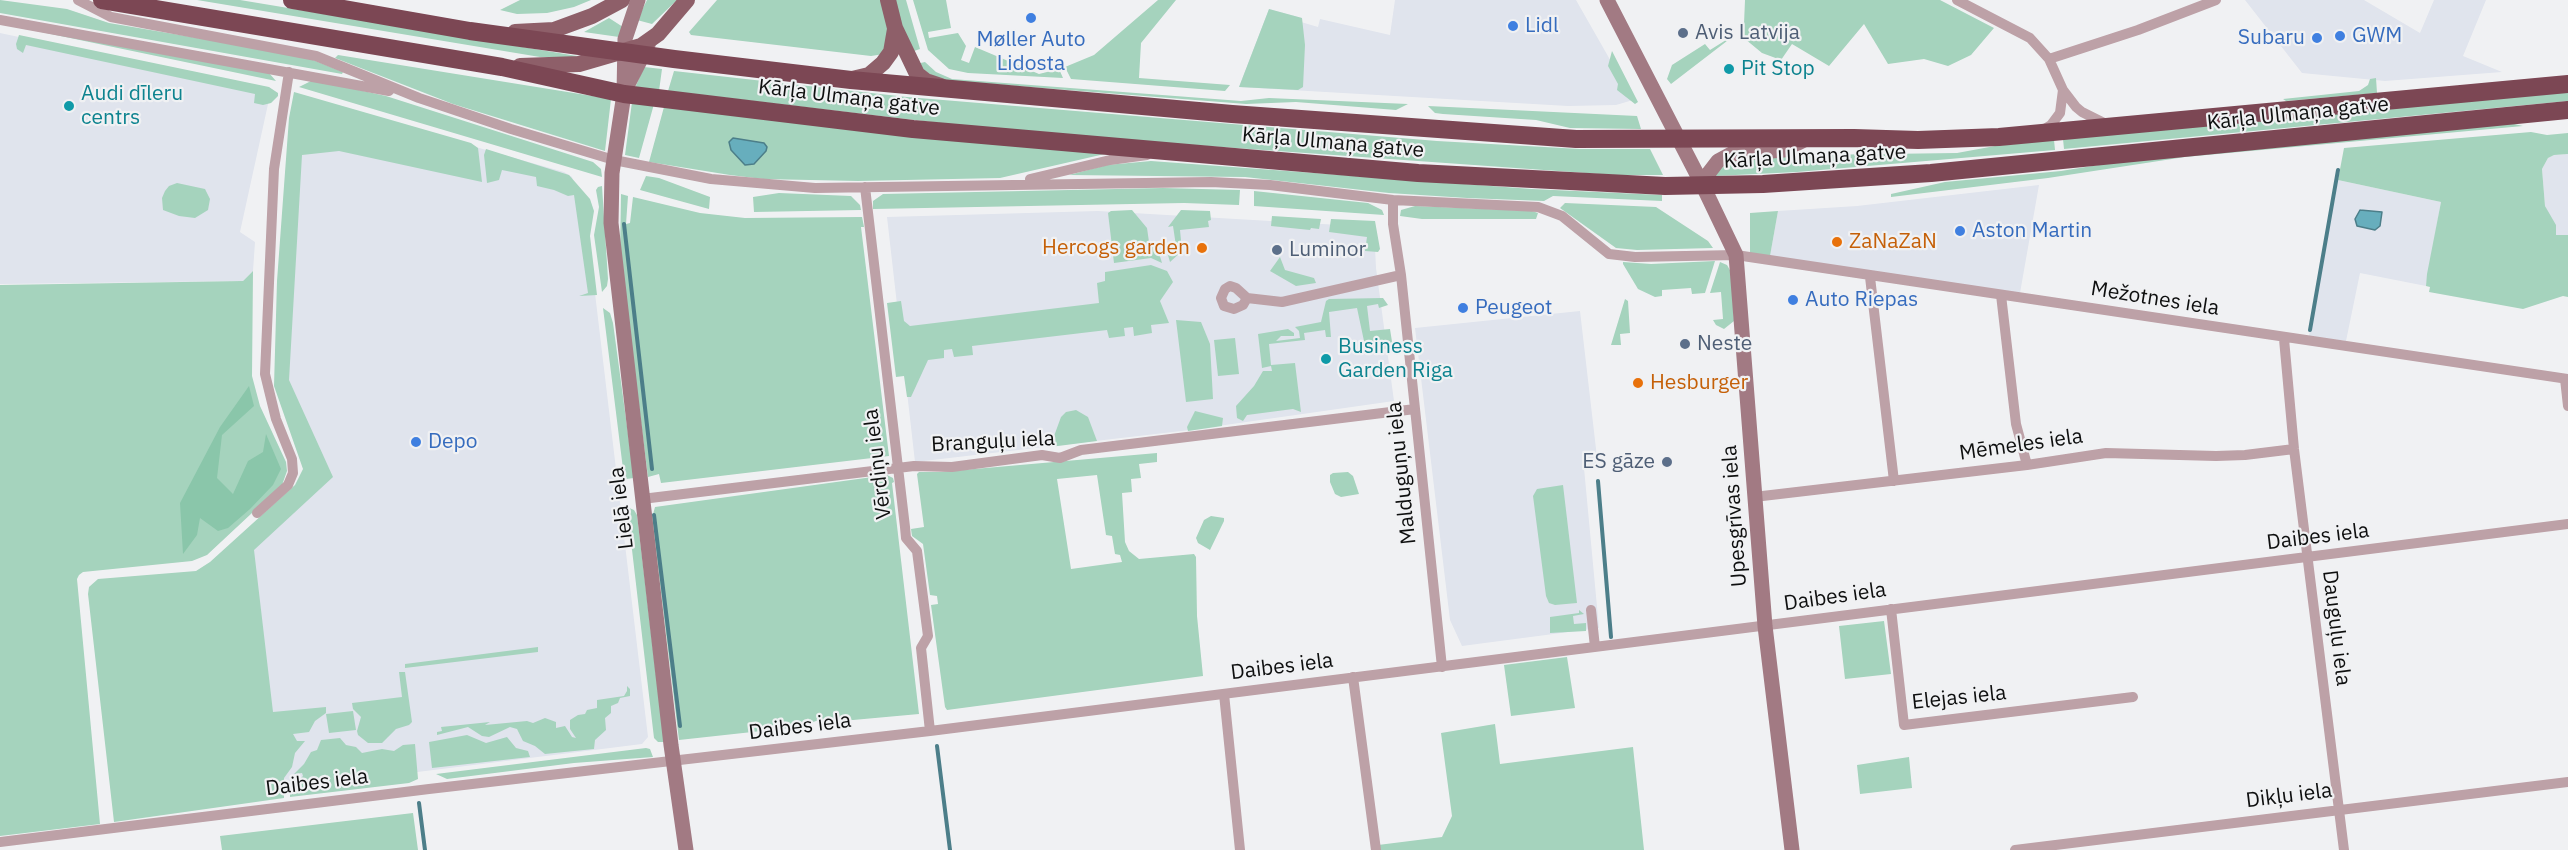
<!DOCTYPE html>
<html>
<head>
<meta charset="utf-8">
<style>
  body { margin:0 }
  canvas { display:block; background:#f0f1f3 }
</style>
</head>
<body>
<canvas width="2568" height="850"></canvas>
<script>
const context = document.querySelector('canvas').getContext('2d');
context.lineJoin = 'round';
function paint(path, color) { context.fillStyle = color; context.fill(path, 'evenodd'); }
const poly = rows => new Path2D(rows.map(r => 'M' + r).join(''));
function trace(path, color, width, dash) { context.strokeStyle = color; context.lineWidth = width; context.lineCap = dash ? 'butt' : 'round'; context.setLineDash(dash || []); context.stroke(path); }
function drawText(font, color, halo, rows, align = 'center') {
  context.font = font + ' "IBM Plex Sans",sans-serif'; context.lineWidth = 4.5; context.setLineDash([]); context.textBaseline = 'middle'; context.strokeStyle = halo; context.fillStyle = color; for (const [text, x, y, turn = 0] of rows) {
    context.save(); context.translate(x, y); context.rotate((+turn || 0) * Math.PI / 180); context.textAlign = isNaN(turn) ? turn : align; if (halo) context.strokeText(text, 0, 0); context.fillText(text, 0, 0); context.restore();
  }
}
const built = poly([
  [1395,0,1576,0,1633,100,1616,105,1568,106,1239,87,1269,9,1302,18,1301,22,1318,27,1320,19,1390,35],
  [2245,0,2364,0,2420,33,2434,0,2486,0,2463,56,2502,72,2385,81,2302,73],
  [0,33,265,89,270,95,240,232,255,242,253,271,243,281,0,284],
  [299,97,564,172,572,177,586,218,648,737,642,744,249,793,203,575,313,472,278,383],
  [2568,154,2568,235,2556,235,2545,206,2542,169,2548,158,2554,155],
  [2338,180,2441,202,2426,286,2360,273,2346,341,2309,336],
  [2039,185,2020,293,1770,256,1778,211,1857,206],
  [1098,211,1374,227,1376,268,1394,401,1190,430,915,462,887,217],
  [1580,311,1598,466,1584,468,1599,628,1462,646,1450,620,1415,328]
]);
const green = poly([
  [0,0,67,9,109,23,292,54,313,60,343,72,342,74,0,13],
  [197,0,240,0,589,58,540,57],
  [520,0,591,0,574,7,547,13,517,14,500,10],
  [647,0,677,0,652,24,637,20],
  [717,0,882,0,889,37,884,54,871,56,691,35,689,32],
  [895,0,906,0,920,49,911,52,901,24],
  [913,0,946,0,951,28,928,32,929,38,958,33,966,46,961,60,969,63,975,47,1039,74,1059,69,1063,78,968,73,949,69,928,50],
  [1158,0,1176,0,1141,43,1139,78,1230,85,1225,91,1071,79,1065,67,1094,55],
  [1745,0,1940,0,1994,28,1971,55,1948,66,1924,59,1888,64,1864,24,1829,66,1792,44,1781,60,1762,53,1739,34,1744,24],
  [1269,9,1302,18,1305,45,1303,87,1298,90,1239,87],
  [609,18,623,27,619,37,584,32],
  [27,29,269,73,276,81],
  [19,35,269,87,278,93,278,96,271,103,263,105,254,103,255,94,26,45,23,53,17,49,16,44],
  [1726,40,1727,41,1671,84,1667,79,1672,65,1705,44,1710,50],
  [1612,51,1638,102,1635,104,1617,90,1618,84,1608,66],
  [338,55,611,99,605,151,453,104,335,58],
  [925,62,936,72,952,79,1241,101,1269,98,1408,104,1396,110,1296,102,1246,104,953,81,938,80,916,64],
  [644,67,662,69,659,91,635,88],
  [674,71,907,97,1437,141,1580,149,1650,149,1663,175,1614,175,1025,133,668,91],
  [2376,78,2377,93,2286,101,2283,99,2359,91,2368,85,2370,79],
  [313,80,386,96,593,162,601,169,602,177,299,87],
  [2568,91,2568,101,2064,149,2063,139],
  [294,92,471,143,478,148,482,182,339,151,302,155,289,380,333,477,254,550,273,712,326,707,326,713,315,721,309,732,293,734,297,741,305,741,295,753,292,767,284,778,284,798,114,822,88,594,89,587,98,579,196,571,210,562,295,485,303,469,274,386,277,281,289,118],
  [632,102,654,104,639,158,625,155],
  [1428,106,1637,116,1641,129,1570,128,1536,120,1443,114,1435,113],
  [664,107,1109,153,1000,178,858,181,763,179,730,175,649,162],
  [2505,122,2523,126,2185,157,2048,178,1891,197,1891,194,1945,182,2061,171,2173,153],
  [2531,132,2547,135,2568,133,2568,154,2554,155,2548,158,2542,169,2545,206,2556,225,2556,235,2568,235,2568,297,2563,296,2523,309,2429,292,2430,287,2426,286,2427,274,2441,202,2338,180,2344,148],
  [2054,140,2055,150,1797,172,1715,176,1715,173,1737,156,1957,153,1995,146],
  [486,149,569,175,590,199,594,211,590,236,597,295,579,296,588,293,574,195,568,196,554,190,537,186,536,177,502,170,499,180,487,183,484,155],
  [1151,161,1532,189,1662,195,1662,201,1553,196,1544,201,1467,198,1389,193,1245,177,1069,175,1107,165],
  [646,176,659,178,710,197,709,209,640,190],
  [177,183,205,189,210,199,208,210,195,218,179,216,163,210,162,198,165,191,169,186],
  [602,186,608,279,607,286,602,292,594,235,599,207,596,190,598,187],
  [1163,188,1240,190,1239,205,1184,203,873,209,873,201,883,194],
  [1254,191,1368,203,1382,210,1384,215,1254,206],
  [779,193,851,196,860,205,861,210,754,212,753,197],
  [621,194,628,196,626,224,630,223,633,197,700,213,745,218,862,217,864,227,861,227,889,456,661,483,659,474,648,477,620,257],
  [1565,203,1656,207,1708,241,1713,248,1637,250,1616,248,1560,208],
  [1415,206,1532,211,1538,213,1536,219,1422,219,1400,216,1401,210],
  [1132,210,1147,228,1149,242,1159,253,1162,263,1151,258,1114,263,1108,213,1111,211],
  [1181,210,1210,211,1211,220,1208,221,1209,227,1180,230,1182,251,1170,262,1165,245,1170,248,1176,246,1173,226,1168,227],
  [1778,211,1770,256,1750,253,1750,213],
  [1272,216,1321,219,1319,229,1311,228,1310,230,1271,226],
  [1331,219,1375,221,1380,249,1378,252,1365,251,1367,237,1329,232],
  [1280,257,1285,270,1314,278,1316,283,1296,286,1270,271],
  [1715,261,1705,293,1692,294,1691,288,1662,290,1662,296,1655,297,1638,289,1623,264,1623,262,1651,264],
  [1720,262,1727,265,1731,272,1734,321,1724,329,1716,325,1713,320,1723,319,1721,292,1710,293],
  [1151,265,1167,271,1173,282,1160,301,1169,323,1151,325,1152,333,1134,336,1133,327,1124,328,1125,336,1109,338,1107,330,972,346,973,355,954,357,952,349,944,350,944,358,928,360,911,397,907,397,904,376,896,377,887,303,901,301,904,321,910,326,1099,303,1097,283,1105,281,1105,272],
  [253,271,252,376,260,406,286,462,287,471,282,485,207,555,192,561,83,572,79,575,77,579,100,824,0,836,0,285,243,281],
  [1383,298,1388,305,1379,308,1378,304,1367,306,1370,331,1390,329,1393,348,1374,350,1364,341,1357,308,1329,312,1331,337,1326,337,1325,330,1304,333,1305,340,1269,344,1271,365,1295,363,1301,412,1293,409,1247,415,1243,421,1237,418,1236,406,1254,386,1263,371,1272,371,1271,366,1262,368,1258,334,1288,329,1294,333,1294,336,1281,336,1276,341,1300,338,1299,331,1295,327,1321,322,1326,301,1329,299],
  [1625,299,1628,301,1630,333,1620,334,1621,345,1611,345],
  [603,308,610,313,613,323,634,478,626,479,624,477],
  [1176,320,1201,322,1210,344,1213,399,1186,402],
  [1235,338,1239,374,1218,376,1214,340],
  [1076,410,1088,417,1097,441,1050,447,1061,417,1066,412],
  [1195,411,1223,418,1222,426,1188,431,1187,427],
  [1157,453,1157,462,1139,464,1141,478,1131,479,1132,492,1122,493,1125,542,1129,551,1139,559,1194,554,1196,557,1197,616,1203,676,947,710,945,707,931,605,938,604,937,596,930,595,923,544,912,536,911,529,924,527,917,474,919,472,940,472],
  [1097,475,1106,535,1112,536,1115,554,1120,555,1122,562,1071,569,1057,479],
  [1348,472,1353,476,1359,494,1341,497,1335,494,1330,482,1330,475,1333,473],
  [887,475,893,478,894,482,892,483,919,714,853,720,816,721,798,727,679,740,652,518,655,507],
  [1563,485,1577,603,1555,605,1549,603,1546,596,1533,496,1537,489],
  [627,507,634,510,637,515,664,742,658,742,654,738],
  [1211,516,1224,518,1224,521,1210,550,1198,543,1196,538,1204,520],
  [1579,610,1584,614,1573,616,1574,624,1586,623,1586,631,1550,633,1550,617,1579,613],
  [1884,621,1891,674,1845,679,1839,626],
  [538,647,538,652,405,668,405,664],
  [1567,657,1575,708,1511,716,1504,665],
  [399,672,405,672,412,722,409,725,396,729,382,743,368,743,358,735,357,731,361,717,353,709,352,703,402,697],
  [627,686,630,689,630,696,620,698,618,703,611,706,611,713,605,718,606,730,595,740,594,749,545,754,535,746,523,741,517,729,510,727,489,737,482,736,468,727,437,735,437,732,442,731,441,727,490,722,485,725,527,721,533,723,545,718,556,722,556,728,565,726,572,737,576,738,570,729,570,720,578,715,585,714,587,710,597,708,597,700,624,696,627,691],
  [353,711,356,730,329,733,326,714],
  [1495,724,1500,764,1633,747,1644,850,1379,850,1378,845,1442,837,1452,816,1441,733],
  [467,735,486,743,507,737,516,748,528,751,530,757,432,768,429,742],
  [340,738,346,745,356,747,362,753,382,749,394,751,403,745,415,744,418,779,409,783,290,797,290,780,300,779,303,776,302,773,294,774,304,764,311,752,317,750,321,740],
  [646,748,650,749,653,757,574,763,447,779,436,774],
  [1909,757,1912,788,1860,794,1857,765],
  [413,813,418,850,222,850,220,836]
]);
const forest = poly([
  [249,386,254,406,222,435,217,478,233,494,248,461,263,452,266,434,281,469,273,485,250,509,228,528,218,531,200,518,197,535,183,554,180,503,220,427]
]);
const water = poly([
  [733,138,764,143,767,147,766,151,754,164,745,165,731,150,729,142,733,138],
  [2360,210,2382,212,2380,226,2375,230,2357,226,2355,219,2360,210]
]);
const stream = poly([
  [624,224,652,469],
  [2310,330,2338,170],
  [1598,481,1611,637],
  [654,515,680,726],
  [937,746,950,850],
  [419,803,425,850]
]);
const street = poly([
  [78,0,111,17,316,56,419,98,511,129,614,160,711,179,815,188,1211,182,1270,185,1393,200,1538,207,1562,216,1609,254,1635,257,1736,255,2568,379],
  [1957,0,2030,38,2049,59],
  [0,20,389,91],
  [2106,124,2082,112,2076,107,2063,90,2049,59,2138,30,2216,0],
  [2043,130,2051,125,2060,113,2063,90],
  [1030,179,1110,160,1147,155],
  [865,187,905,527,906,538,917,551,928,636,921,648,930,731],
  [1393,200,1393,224,1401,275,1442,667],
  [1870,277,1894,481],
  [2001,295,2016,424,2027,465],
  [1247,298,1236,288,1230,286,1225,289,1221,298,1224,306,1234,309,1243,305,1247,298,1282,302,1401,275],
  [2284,339,2294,449,2344,850],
  [2565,379,2568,406],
  [1754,497,2027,465,2106,453,2216,456,2245,455,2294,449],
  [642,499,914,466,952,467,1042,455,1060,458,1081,450,1415,409],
  [257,513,288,485,293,473,292,459,276,419,265,374,274,169,289,72],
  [1891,609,1904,725,2133,697],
  [1591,610,1595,647],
  [1353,677,1376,850],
  [1224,694,1240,850],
  [0,842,429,789,930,731,2568,524],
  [2015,850,2568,782]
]);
const secondary = poly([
  [638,0,625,39,624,94,612,173,611,223,671,745,686,850],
  [1607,0,1703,186,1736,255,1765,626,1792,850],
  [626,88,648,45],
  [1703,186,1708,174,1718,161,1731,154,1784,150,1806,139]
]);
const primary = poly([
  [888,0,895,28,917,74,926,81,941,86],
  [515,32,554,30,592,16,622,0],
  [520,66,579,64,641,46,658,34,687,0],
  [852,79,869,75,883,63,891,52,895,29]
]);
const highway = poly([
  [102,0,502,67,624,94,913,129,1418,173,1665,186,1763,184,1931,173,2568,110],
  [292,0,470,31,674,59,851,80,1232,114,1576,139,1854,138,1918,140,1999,137,2568,84]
]);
const markers = [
  [1031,18,6,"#3f7fe0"],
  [1513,26,6,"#3f7fe0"],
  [1683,33,6,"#5c6f8a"],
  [2340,36,6,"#3f7fe0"],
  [2317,38,6,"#3f7fe0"],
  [1729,69,6,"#0f9aa8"],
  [69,106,6,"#0f9aa8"],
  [1960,231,6,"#3f7fe0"],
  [1837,242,6,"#e8710a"],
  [1202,248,6,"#e8710a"],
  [1277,250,6,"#5c6f8a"],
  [1793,300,6,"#3f7fe0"],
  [1463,308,6,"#3f7fe0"],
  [1685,344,6,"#5c6f8a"],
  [1326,359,6,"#0f9aa8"],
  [1638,383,6,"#e8710a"],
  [416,442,6,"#3f7fe0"],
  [1667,462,6,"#5c6f8a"]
];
const shopNames = [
  ["Lidl",1525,26],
  ["GWM",2352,36],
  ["Subaru",2305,38,"right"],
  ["Møller Auto",1031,40,"center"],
  ["Lidosta",1031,64,"center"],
  ["Aston Martin",1972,231],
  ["Auto Riepas",1805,300],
  ["Peugeot",1475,308],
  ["Depo",428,442]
];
const serviceNames = [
  ["Avis Latvija",1695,33],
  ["Luminor",1289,250],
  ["Neste",1697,344],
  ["ES gāze",1655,462,"right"]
];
const cultureNames = [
  ["Pit Stop",1741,69],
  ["Audi dīleru",81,94],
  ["centrs",81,118],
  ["Business",1338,347],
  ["Garden Riga",1338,371]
];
const streetNames = [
  ["Kārļa Ulmaņa gatve",849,98,7],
  ["Kārļa Ulmaņa gatve",2298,114,-6],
  ["Kārļa Ulmaņa gatve",1333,143,5],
  ["Kārļa Ulmaņa gatve",1815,157,-3],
  ["Mežotnes iela",2155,299,9],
  ["Branguļu iela",993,442,-3],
  ["Mēmeles iela",2021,445,-8],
  ["Vērdiņu iela",878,464,-97],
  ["Malduguņu iela",1402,473,-96],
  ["Lielā iela",622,508,-97],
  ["Upesgrīvas iela",1735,516,-94],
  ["Daibes iela",2318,537,-7],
  ["Daibes iela",1835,597,-8],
  ["Dauguļu iela",2336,628,83],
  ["Daibes iela",1282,667,-7],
  ["Elejas iela",1959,698,-6],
  ["Daibes iela",800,727,-7],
  ["Daibes iela",317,783,-7],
  ["Dikļu iela",2289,796,-7]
];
const foodNames = [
  ["ZaNaZaN",1849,242],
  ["Hercogs garden",1190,248,"right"],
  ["Hesburger",1650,383]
];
paint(built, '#e0e4ed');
paint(green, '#a5d3bd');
paint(forest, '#8ac6aa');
paint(water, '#67aebd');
trace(water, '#4c7e89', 1.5);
trace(stream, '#4c7e89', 4);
trace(street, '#bda1a7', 10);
trace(secondary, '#a27a83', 15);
trace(primary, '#8e5f69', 16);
trace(highway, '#7c4754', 18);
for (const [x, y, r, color] of markers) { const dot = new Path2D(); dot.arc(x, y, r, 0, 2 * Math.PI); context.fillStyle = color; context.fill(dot); trace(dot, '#f0f1f3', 2); }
drawText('21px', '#366cbe', '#f0f1f3', shopNames, 'left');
drawText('21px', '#4e5e75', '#f0f1f3', serviceNames, 'left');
drawText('21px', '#0d838f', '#f0f1f3', cultureNames, 'left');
drawText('21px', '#0e0f0f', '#f0f1f3', streetNames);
drawText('21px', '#c56008', '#f0f1f3', foodNames, 'left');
</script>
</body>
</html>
